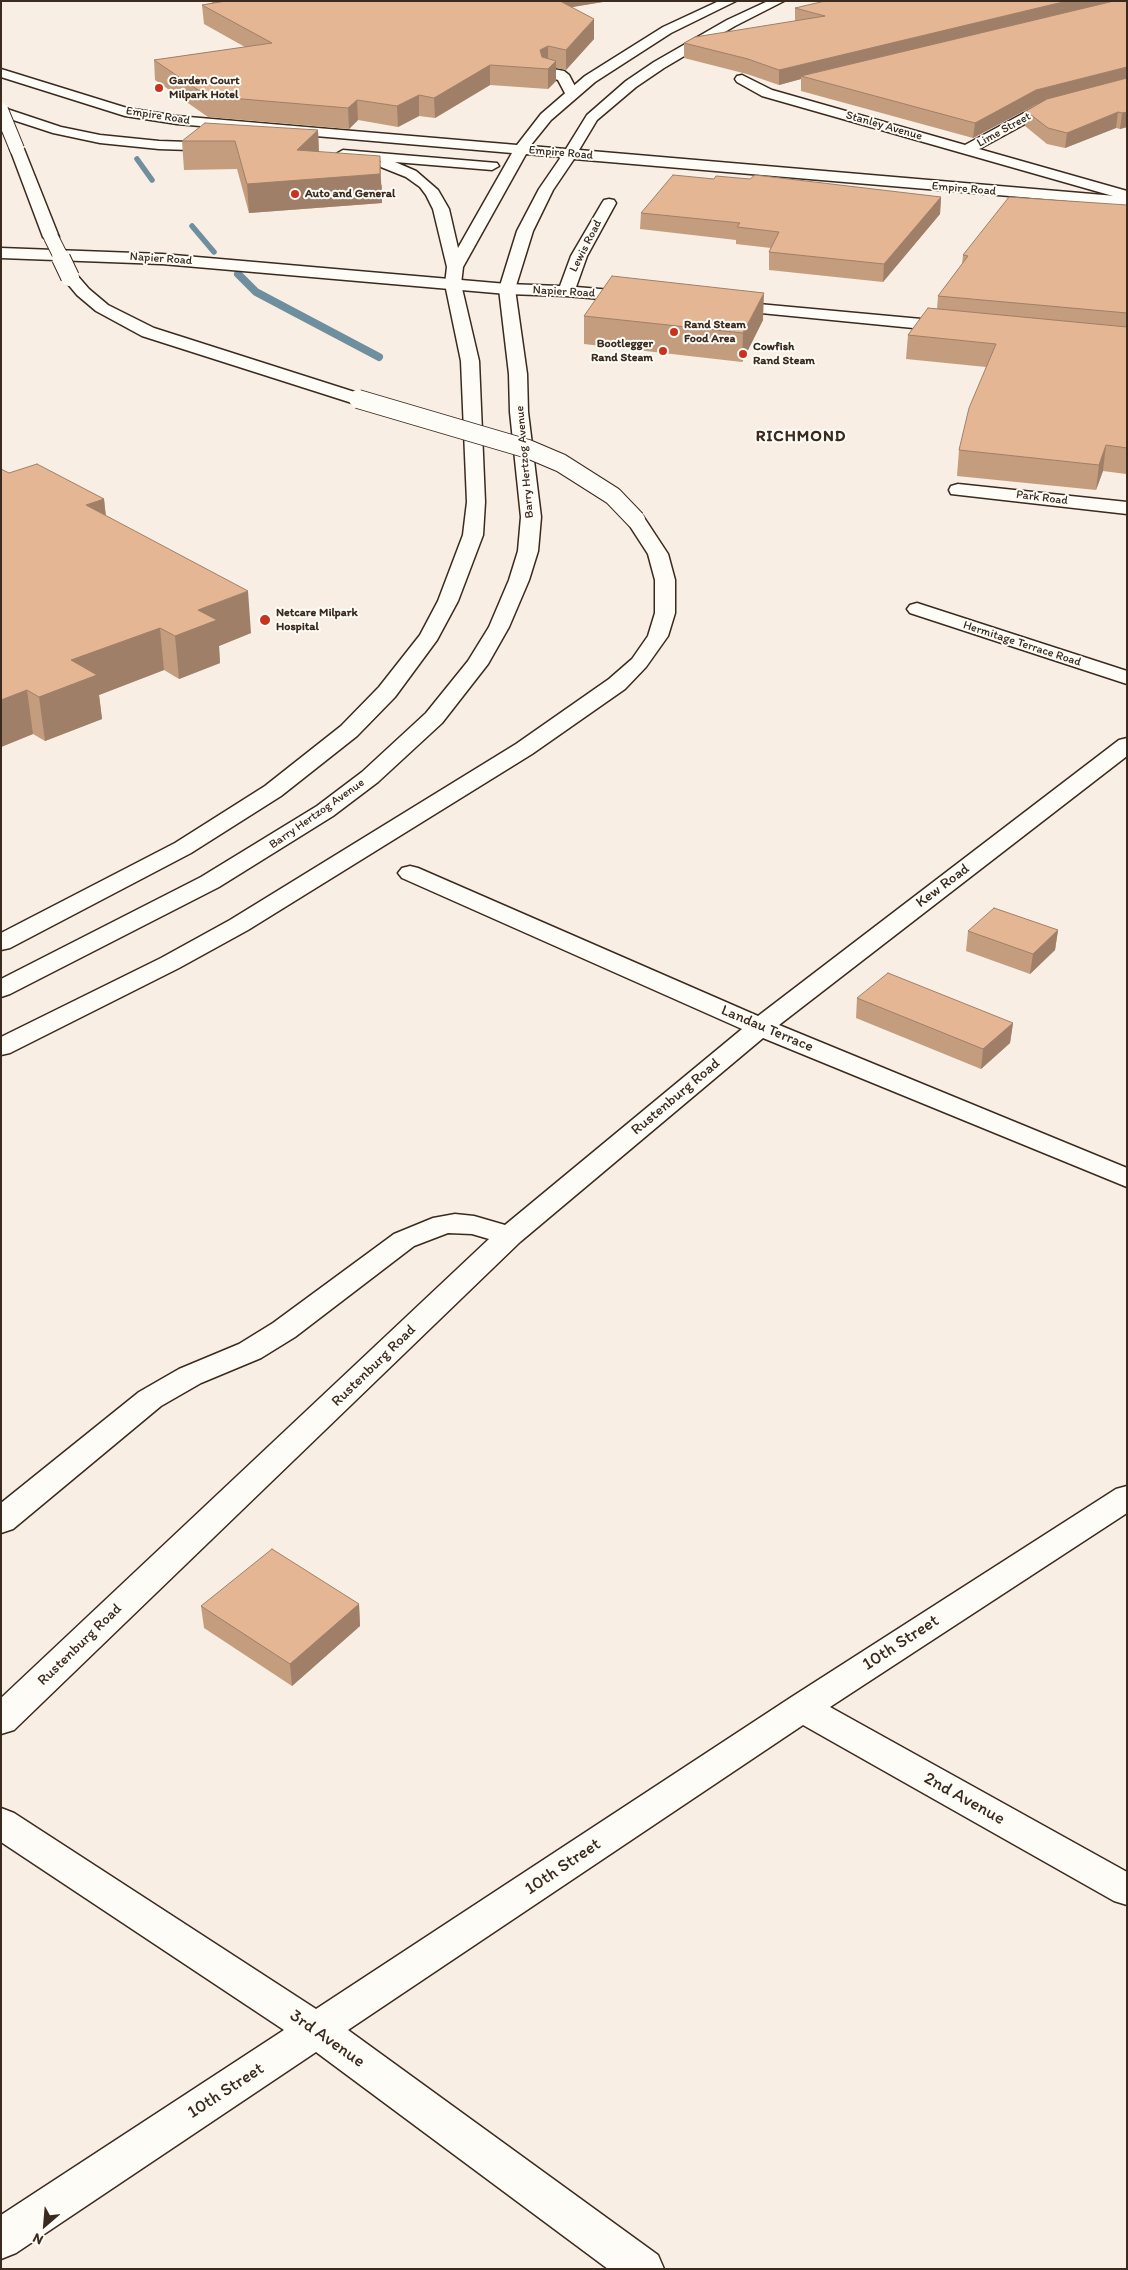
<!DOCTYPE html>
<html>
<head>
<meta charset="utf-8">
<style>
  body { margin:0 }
  #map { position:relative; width:1128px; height:2270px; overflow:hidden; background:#f8eee3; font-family:Itim,sans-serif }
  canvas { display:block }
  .frame { position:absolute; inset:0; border:2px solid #3b2a1e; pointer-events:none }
  .north { position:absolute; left:20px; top:2200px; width:50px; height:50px; -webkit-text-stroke:4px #fdfcf7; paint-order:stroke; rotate:207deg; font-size:14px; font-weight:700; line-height:20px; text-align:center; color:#3b2a1e }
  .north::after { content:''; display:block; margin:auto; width:18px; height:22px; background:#3b2a1e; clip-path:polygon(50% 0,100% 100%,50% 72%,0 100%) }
</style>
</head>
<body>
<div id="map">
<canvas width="1128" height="2270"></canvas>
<div class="frame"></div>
<div class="north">N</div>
</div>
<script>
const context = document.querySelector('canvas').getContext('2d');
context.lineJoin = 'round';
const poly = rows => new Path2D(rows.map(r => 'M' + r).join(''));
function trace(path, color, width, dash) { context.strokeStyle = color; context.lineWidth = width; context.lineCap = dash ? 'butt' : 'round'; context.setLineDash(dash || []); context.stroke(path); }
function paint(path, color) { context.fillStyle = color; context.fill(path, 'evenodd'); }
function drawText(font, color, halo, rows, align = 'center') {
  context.font = font + ' Itim,sans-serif'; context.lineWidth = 4; context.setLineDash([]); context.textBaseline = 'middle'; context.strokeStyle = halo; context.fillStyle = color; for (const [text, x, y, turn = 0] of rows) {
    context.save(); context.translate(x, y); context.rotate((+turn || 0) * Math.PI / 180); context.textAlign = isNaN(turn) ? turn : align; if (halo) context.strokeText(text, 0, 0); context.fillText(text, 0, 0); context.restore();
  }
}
const streamFar1 = poly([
  [137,159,152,180],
  [192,226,214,252]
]);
const stream = poly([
  [238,274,256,292,379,357]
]);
const minor = poly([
  [548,68,564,71,569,75,579,94,577,97,567,97,558,80,543,75,541,72,548,68],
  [742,75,772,90,965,145,1035,107,1127,83,1127,91,1045,113,979,149,1127,191,1127,200,762,96,737,82,735,79,737,76,742,75],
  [609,199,614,200,616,203,587,256,576,287,635,292,641,294,643,297,641,300,635,302,566,296,507,294,162,264,1,258,1,248,162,254,507,284,560,286,571,256,602,203,604,200,609,199],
  [726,301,954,322,960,323,962,327,960,331,954,332,720,309,718,306,720,303,726,301],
  [958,484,1127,502,1127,514,951,494,949,490,951,486,958,484],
  [917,603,1127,671,1127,684,910,613,907,609,910,605,917,603],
  [1127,738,1127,756,779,1025,1127,1168,1127,1187,763,1038,520,1242,14,1730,1,1734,1,1698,489,1239,472,1234,448,1233,414,1246,295,1337,261,1358,201,1383,161,1406,13,1529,1,1533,1,1503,139,1392,179,1369,239,1344,273,1323,394,1234,433,1218,455,1214,474,1216,505,1225,742,1029,402,878,398,873,402,868,410,866,418,868,758,1016,1119,740,1127,738],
  [1127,1486,1127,1513,830,1707,1127,1872,1127,1905,1114,1901,803,1725,348,2030,658,2255,664,2269,608,2269,316,2052,16,2253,1,2259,1,2215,284,2030,1,1842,1,1808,14,1813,316,2009,790,1698,1116,1489,1127,1486]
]);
const secondary = poly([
  [719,1,736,1,671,33,595,82,551,120,530,146,566,149,587,115,626,81,654,62,727,20,768,1,784,1,735,26,664,68,636,87,597,120,579,150,1127,197,1127,206,574,159,553,190,533,231,515,289,527,374,528,412,541,517,538,551,529,580,509,627,488,664,442,723,378,782,333,816,219,887,10,994,1,997,1,979,201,877,317,806,362,772,426,713,468,661,489,627,509,580,518,551,521,517,510,412,509,374,499,289,517,231,539,189,561,157,526,154,463,267,461,284,479,361,485,502,483,535,458,601,437,640,395,697,357,736,281,796,191,853,10,948,1,950,1,933,175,843,265,786,341,726,379,687,420,635,438,601,463,535,467,502,461,361,445,284,447,267,433,209,426,195,420,187,406,177,381,167,379,164,381,161,343,158,336,154,343,150,497,163,499,166,492,170,395,162,416,171,438,190,449,209,458,248,512,153,177,124,125,116,1,77,1,69,127,108,177,116,517,145,541,114,585,76,663,27,719,1],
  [1,107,61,127,100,135,159,141,220,143,227,147,220,151,159,149,100,143,53,133,1,116,1,107],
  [17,145,24,149,59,237,56,240,51,242,46,240,43,237,10,149,17,145],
  [70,272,76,274,89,289,108,305,154,328,364,395,367,399,364,403,352,403,142,336,96,311,77,295,62,277,64,274,70,272],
  [636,514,643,516,668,554,675,580,675,613,668,636,646,667,625,689,532,754,248,930,179,968,10,1053,1,1055,1,1037,161,958,230,920,516,744,609,679,632,659,648,636,655,613,655,580,648,554,626,520,629,516,636,514]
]);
const secondaryBridgeFar1 = poly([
  [1,110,17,149],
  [51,237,62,259]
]);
const secondaryBridge = poly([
  [61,258,70,277],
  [358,399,528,449,561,463,613,496,636,520]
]);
const wall = poly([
  [212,1,609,1,571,7,594,39,566,70,556,68,556,81,548,89,490,85,435,118,419,116,398,127,358,120,349,129,208,117,155,80,154,60,245,47,204,24,202,5,212,3],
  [1127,1,1127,127,1120,129,1116,128,1065,148,1047,144,1025,126,1026,111,1038,104,1035,105,973,138,801,91,801,79,779,85,747,74,684,58,684,43,795,21,795,8],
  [318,130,319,151,382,185,382,203,249,213,237,169,184,170,182,141],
  [714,179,941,197,940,214,883,282,769,270,769,252,771,248,736,244,736,240,640,229,641,213],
  [1127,205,1126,474,1103,471,1096,490,957,476,959,450,986,367,906,359,908,335,937,309,938,296,962,264,963,255],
  [584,316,763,320,742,362,584,344],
  [9,473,104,499,106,516,251,633,219,646,220,663,179,679,164,670,99,695,102,719,45,741,33,734,1,747],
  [1058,930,1055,950,1030,974,966,951,968,931],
  [857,998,1013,1023,1010,1043,981,1069,856,1018],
  [359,1604,360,1626,292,1686,204,1628,201,1606]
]);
const shadedWall = poly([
  [543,1,609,1,543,12],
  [1067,1,1125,1,801,76,801,79,779,85,779,70],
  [594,19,594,39,566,70,566,50],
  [548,46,548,66,543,69,540,50],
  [556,61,556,81,548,89,548,69],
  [490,65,490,85,435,118,434,98],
  [1127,67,1127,82,1035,105,973,138,975,123,1036,90],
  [419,95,419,116,398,127,397,106],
  [357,100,358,120,349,129,348,108],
  [1118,112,1116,128,1065,148,1067,133],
  [1127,112,1127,127,1120,129,1122,113],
  [318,130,319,158,297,150],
  [380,156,382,203,249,213,247,184],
  [941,197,940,214,883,282,884,264],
  [764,293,763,320,742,362,743,333],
  [1106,445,1103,471,1096,490,1099,465],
  [104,499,108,540,86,505],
  [248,591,251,633,219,646,220,663,179,679,175,636,198,610],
  [160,628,164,670,99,695,102,719,45,741,39,697,71,660],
  [27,690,33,734,1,747,1,700],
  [1058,930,1055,950,1030,974,1033,954],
  [1013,1023,1010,1043,981,1069,983,1049],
  [359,1604,360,1626,292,1686,290,1664]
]);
const building = poly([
  [226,1,560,1,594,19,566,50,548,46,540,50,542,57,556,61,548,69,490,65,434,98,419,95,397,106,357,100,348,108,207,96,154,60,272,43,202,5,226,1],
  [825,1,1067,1,779,70,748,59,684,43,695,37,825,16,795,8,825,1],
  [1114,1,1127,1,1127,67,1036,90,975,123,801,76,1114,1],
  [1127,78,1127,112,1122,113,1118,112,1067,133,1048,128,1026,111,1047,99,1127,78],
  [205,123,318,130,297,150,380,156,380,174,247,184,235,141,182,141,205,123],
  [673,175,714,179,716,176,750,179,755,175,941,197,884,264,769,252,779,232,737,227,740,223,641,213,673,175],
  [1009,197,1127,205,1127,313,938,296,968,256,963,255,1009,197],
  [612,276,764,293,743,333,584,316,612,276],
  [928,308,1127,327,1127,448,1106,445,1099,465,959,450,969,408,996,344,908,335,928,308],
  [37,464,104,499,86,505,248,591,198,610,217,620,175,636,160,628,71,660,97,675,39,697,27,690,1,700,1,469,9,473,37,464],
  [994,908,1058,930,1033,954,968,931,994,908],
  [888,973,1013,1023,983,1049,857,998,888,973],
  [272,1549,359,1604,290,1664,201,1606,272,1549]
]);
const markers = [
  [159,88,5,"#c8321e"],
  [295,194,5,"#c8321e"],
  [674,332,5,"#c8321e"],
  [663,351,5,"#c8321e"],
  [743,354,5,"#c8321e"],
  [265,620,6,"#c8321e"]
];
const farPoinames = [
  ["Garden Court",169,81],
  ["Milpark Hotel",169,95],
  ["Auto and General",305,194],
  ["Rand Steam",684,325],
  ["Food Area",684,339],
  ["Bootlegger",653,344,"right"],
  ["Rand Steam",653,358,"right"],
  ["Cowfish",753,347],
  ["Rand Steam",753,361],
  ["Netcare Milpark",276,613],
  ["Hospital",276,627]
];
const farStreetnames = [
  ["Empire Road",158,116,9],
  ["Stanley Avenue",884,126,16],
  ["Lime Street",1004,130,-29],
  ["Empire Road",561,153,5],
  ["Empire Road",964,189,5],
  ["Lewis Road",586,246,-63],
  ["Napier Road",161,259,4],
  ["Napier Road",564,292,3],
  ["Barry Hertzog Avenue",525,462,-95],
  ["Park Road",1042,498,7],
  ["Hermitage Terrace Road",1022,644,18],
  ["Barry Hertzog Avenue",317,814,-35]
];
const streetNames = [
  ["Kew Road",943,886,-37],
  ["Landau Terrace",767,1029,23],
  ["Rustenburg Road",676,1097,-40],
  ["Rustenburg Road",374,1366,-44],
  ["Rustenburg Road",80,1645,-44]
];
const farDistrictnames = [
  ["RICHMOND",801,437]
];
const nearStreetnames = [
  ["10th Street",901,1643,-33],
  ["2nd Avenue",964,1799,29],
  ["10th Street",563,1867,-34],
  ["3rd Avenue",327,2039,35],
  ["10th Street",226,2091,-33]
];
trace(streamFar1, '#6f8f9e', 5.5);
trace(stream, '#6f8f9e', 8);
trace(minor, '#3b2a1e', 3);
trace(secondary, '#3b2a1e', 3);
paint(minor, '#fdfcf7');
paint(secondary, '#fdfcf7');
trace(secondaryBridgeFar1, '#3b2a1e', 16, []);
trace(secondaryBridge, '#3b2a1e', 20, []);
trace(secondaryBridgeFar1, '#fdfcf7', 14);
trace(secondaryBridge, '#fdfcf7', 18);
paint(wall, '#c49d7f');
paint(shadedWall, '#a07f68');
paint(building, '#e4b694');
trace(building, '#a07f68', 1);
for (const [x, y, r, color] of markers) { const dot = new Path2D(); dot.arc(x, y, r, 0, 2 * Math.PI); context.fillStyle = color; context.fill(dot); trace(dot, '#fdfcf7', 2); }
drawText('bold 12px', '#3b2a1e', '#fdfcf7', farPoinames, 'left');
drawText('12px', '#3b2a1e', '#fdfcf7', farStreetnames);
drawText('15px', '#3b2a1e', '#fdfcf7', streetNames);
context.letterSpacing = '1px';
drawText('bold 16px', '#3b2a1e', '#fdfcf7', farDistrictnames);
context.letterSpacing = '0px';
drawText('18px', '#3b2a1e', '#fdfcf7', nearStreetnames);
</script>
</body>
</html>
